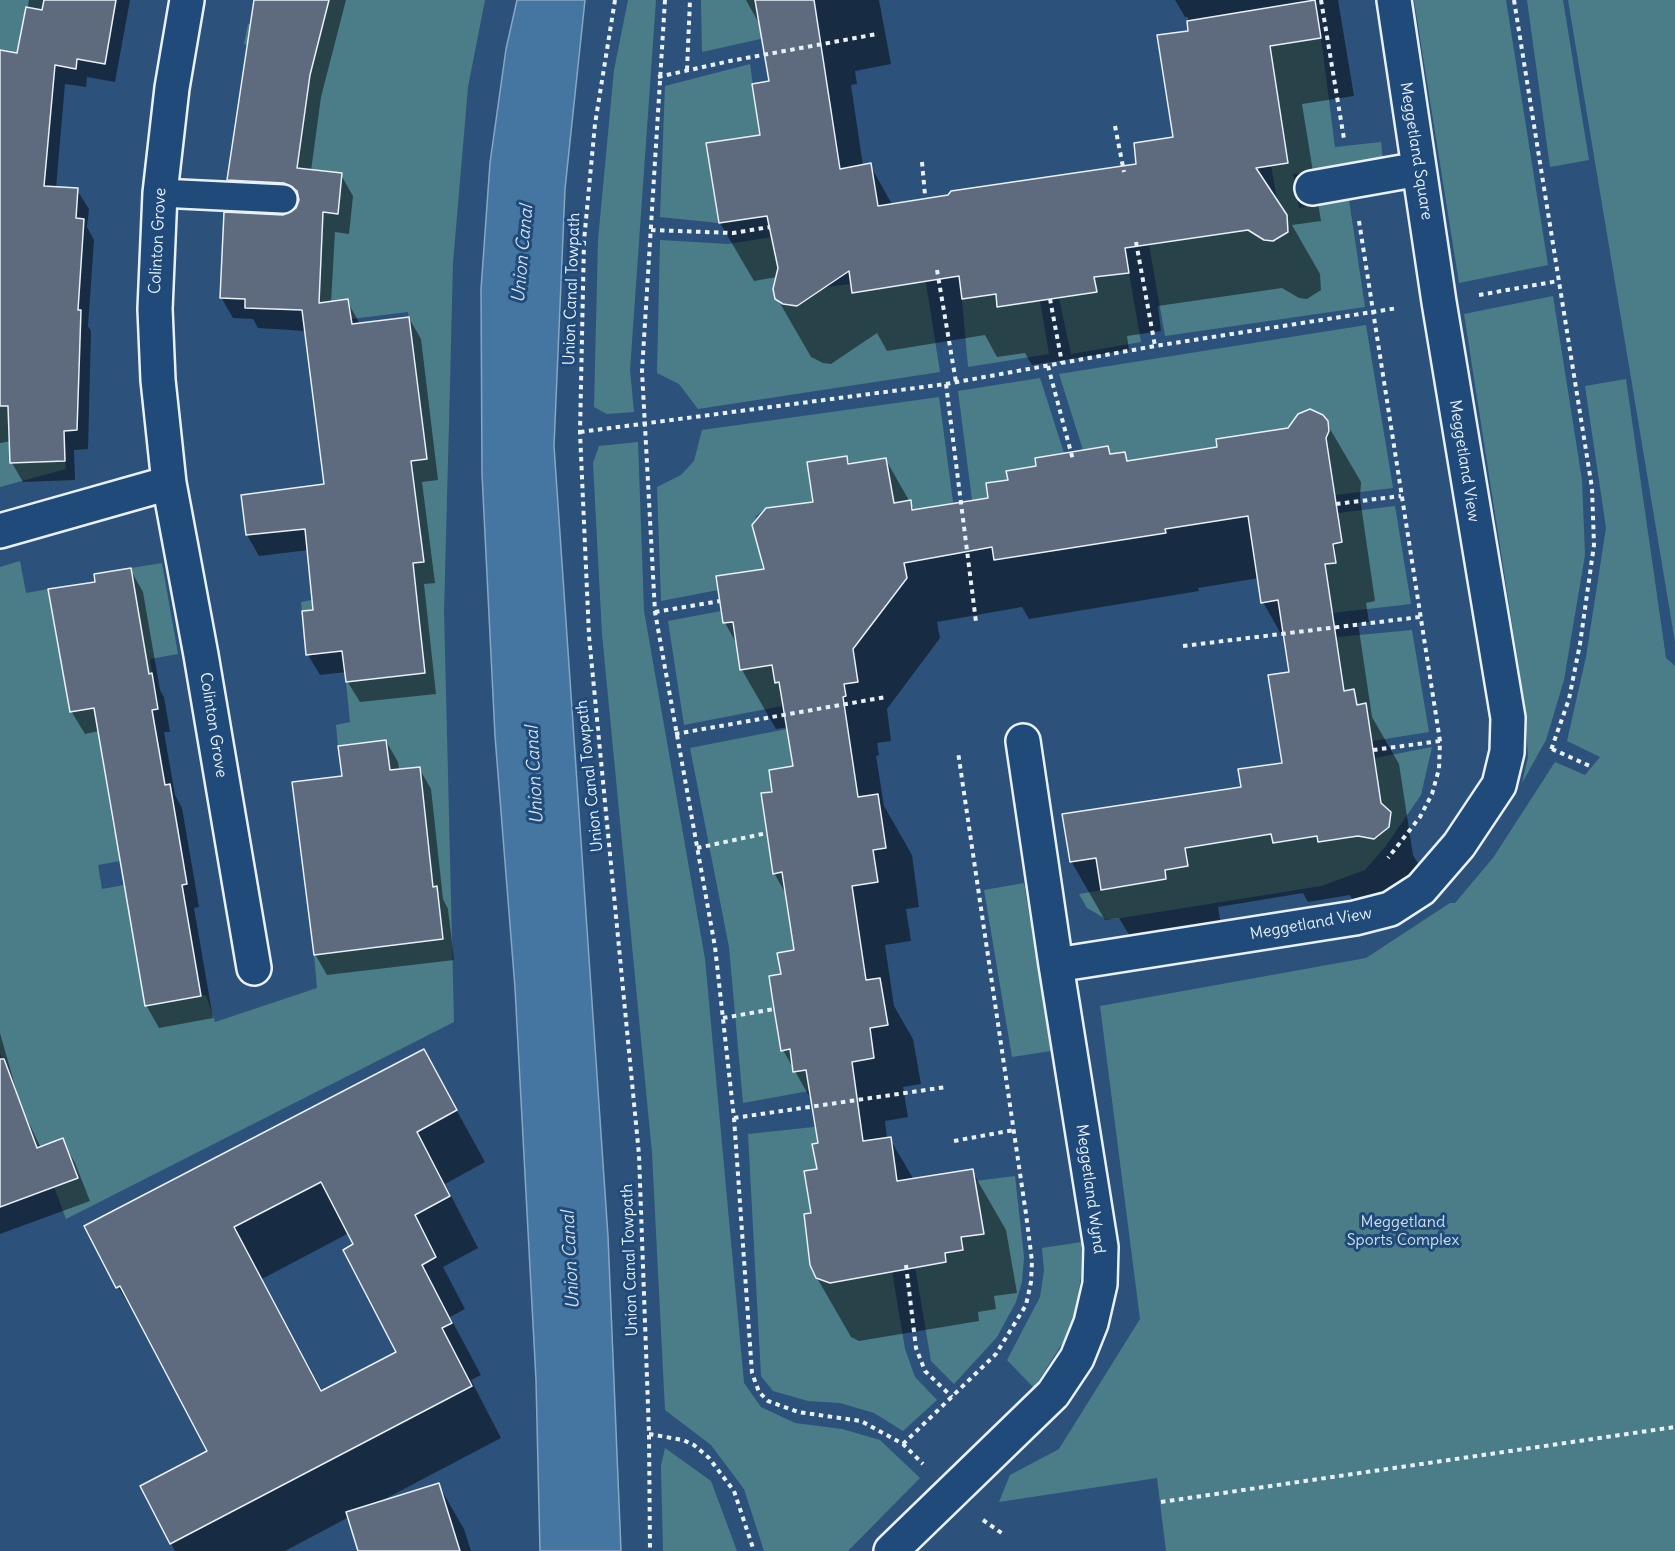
<!DOCTYPE html>
<html>
<head>
<meta charset="utf-8">
<style>
  body { margin:0 }
  canvas { display:block; background:#2c517b }
</style>
</head>
<body>
<canvas width="1675" height="1551"></canvas>
<script>
const context = document.querySelector('canvas').getContext('2d');
context.lineJoin = 'round';
function paint(path, color) { context.fillStyle = color; context.fill(path, 'evenodd'); }
const poly = rows => new Path2D(rows.map(r => 'M' + r).join(''));
function trace(path, color, width, dash) { context.strokeStyle = color; context.lineWidth = width; context.lineCap = dash ? 'butt' : 'round'; context.setLineDash(dash || []); context.stroke(path); }
function drawText(font, color, halo, rows, align = 'center') {
  context.font = font + ' Delius,sans-serif'; context.lineWidth = 6; context.setLineDash([]); context.textBaseline = 'middle'; context.strokeStyle = halo; context.fillStyle = color; for (const [text, x, y, turn = 0] of rows) {
    context.save(); context.translate(x, y); context.rotate((+turn || 0) * Math.PI / 180); context.textAlign = isNaN(turn) ? turn : align; if (halo) context.strokeText(text, 0, 0); context.fillText(text, 0, 0); context.restore();
  }
}
const green = poly([
  [0,0,44,0,42,10,26,7,34,56,0,50],
  [329,0,485,0,468,87,453,263,450,384,444,612,454,1022,66,1219,54,1187,78,1177,63,1139,37,1148,0,1053,0,567,20,561,26,593,48,589,57,643,141,628,131,568,162,563,178,654,150,659,152,673,67,688,94,708,114,832,176,821,182,850,98,865,102,889,124,885,145,1005,206,995,215,1022,317,988,314,955,443,939,437,887,405,890,301,851,299,840,426,824,420,767,390,770,386,740,338,746,336,725,350,722,346,682,389,601,302,611,301,602,346,594,344,572,424,562,418,510,323,489,323,472,427,458,408,312,351,319,348,299,302,305,288,310,293,208,338,213,342,174,296,168,310,75,271,50,244,44,248,24,318,41],
  [628,0,656,0,630,370,634,412,607,414,594,407,598,240,614,70],
  [701,0,755,0,759,24,774,36,702,52],
  [1414,0,1506,0,1548,265,1459,283],
  [1527,0,1563,0,1589,160,1550,167],
  [1568,0,1675,0,1675,642],
  [1287,5,1293,42,1321,38,1335,147,1381,142,1383,161,1293,174,1299,208,1349,200,1365,307,1165,336,1149,245,1252,229,1264,240,1275,241,1284,234,1288,227,1287,215,1278,205,1271,165,1288,163,1274,68,1238,23,1236,13],
  [750,64,760,135,709,143,719,223,660,217,665,86],
  [772,237,779,272,775,278,773,289,774,295,788,306,800,304,811,289,850,284,852,293,906,285,924,270,940,372,698,409,679,384,657,373,660,240,728,244],
  [1129,273,1141,342,1071,354,1059,298,1096,292,1094,277],
  [996,294,998,307,1040,301,1049,354,968,367,962,299],
  [1553,296,1582,480,1585,555,1564,680,1546,740,1522,783,1528,757,1525,707,1464,314],
  [1366,325,1393,488,1335,495,1325,441,1329,431,1323,415,1313,410,1297,415,1292,428,1216,439,1217,449,1127,461,1125,452,1110,454,1108,446,1083,450,1059,374],
  [1040,378,1064,453,1035,458,1036,466,1008,480,986,484,988,498,972,500,958,391],
  [1626,379,1666,658,1675,666,1675,1551,1166,1551,1157,1478,999,1502,1010,1475,1059,1449,1140,1319,1100,1006,1366,958,1450,903,1455,903,1493,858,1555,762,1585,775,1600,757,1567,741,1586,657,1606,528,1585,386],
  [939,397,960,554,938,557,935,540,943,505,912,510,911,500,894,503,886,458,848,464,847,456,807,462,814,507,766,508,756,516,753,527,758,540,762,569,717,576,718,590,661,601,657,487,681,475,694,461,702,430],
  [0,406,8,406,10,463,65,461,66,469,0,487],
  [638,442,644,611,705,959,744,1383,761,1407,795,1423,842,1429,880,1440,920,1478,848,1551,764,1551,744,1489,711,1445,665,1410,652,1153,602,634,593,463,599,446],
  [1395,506,1411,604,1323,614,1320,596,1330,594,1325,564,1336,563,1335,543,1342,542,1338,513],
  [721,611,724,623,733,622,740,670,772,665,775,682,789,681,792,704,684,725,668,621],
  [1412,630,1429,732,1372,741,1366,704,1357,705,1354,689,1344,691,1340,664,1327,638],
  [802,726,790,750,793,766,769,770,772,792,761,793,773,873,782,872,799,949,777,953,781,974,769,976,782,1051,790,1049,794,1072,806,1070,809,1091,743,1103,729,947,690,748],
  [1432,747,1421,795,1385,847,1365,870,1321,886,1115,919,1106,919,1087,908,1079,894,1166,879,1165,870,1188,866,1185,848,1271,834,1273,843,1317,836,1318,842,1361,835,1378,837,1389,827,1387,809,1372,800,1369,779,1377,777,1375,758],
  [1024,883,1051,1051,1012,1057,984,890],
  [823,1126,825,1141,812,1144,817,1169,804,1172,811,1213,811,1270,818,1280,830,1283,892,1271,905,1349,915,1377,937,1400,903,1431,874,1413,840,1403,808,1401,773,1391,761,1376,748,1134],
  [1015,1176,1024,1257,1022,1282,1016,1302,997,1337,954,1384,931,1361,915,1267,946,1262,945,1253,963,1250,961,1237,984,1234,975,1181],
  [1082,1242,1081,1275,1077,1308,1065,1339,1034,1388,1007,1360,1040,1297,1044,1271,1042,1248],
  [665,1448,711,1481,737,1551,663,1551,661,1466]
]);
const water = poly([
  [517,0,585,0,565,189,554,446,608,1236,621,1551,540,1551,536,1380,515,988,495,736,482,474,481,289,490,163,506,49,517,0]
]);
const shadow = poly([
  [29,0,130,0,115,82,87,77,86,87,65,84,56,188,77,190,89,209,87,227,94,240,88,326,91,331,88,449,74,450,75,480,23,482,12,463,11,441,0,443,0,51,19,55],
  [256,0,346,0,321,97,311,171,341,175,353,196,349,234,335,232,331,303,347,301,360,324,409,318,421,339,438,480,422,482,435,583,424,584,436,694,360,702,347,681,346,672,320,675,308,655,315,611,309,550,259,556,247,535,243,496,326,485,306,331,258,328,253,319,233,318,221,297,283,216,297,209,299,204,241,201,228,180],
  [746,0,879,0,891,64,855,71,857,84,851,85,863,166,870,165,893,206,1138,165,1175,138,1190,32,1188,17,1185,17,1175,0,1338,0,1354,96,1302,104,1321,221,1292,225,1320,274,1321,290,1307,299,1299,298,1282,288,1158,306,1161,331,1127,336,1129,350,1032,365,1025,353,997,357,985,335,887,351,877,333,831,364,823,363,811,357,777,298,777,277,754,281,720,223,762,136,771,82,761,27],
  [1326,422,1361,482,1360,498,1375,601,1366,603,1369,622,1358,623,1372,717,1399,764,1413,855,1423,872,1393,894,1353,901,1350,895,1308,902,1303,893,1218,907,1221,925,1137,948,1119,918,1105,920,1071,861,1243,788,1283,764,1290,673,1286,643,1263,602,1259,578,1198,588,1199,591,1029,619,1022,607,937,622,940,638,887,709,891,741,877,743,879,755,876,756,884,806,912,855,919,907,906,909,911,941,885,945,894,1006,913,1039,921,1084,903,1087,908,1117,885,1121,887,1139,890,1139,914,1180,972,1171,1006,1230,1017,1293,994,1296,996,1309,978,1312,979,1321,859,1341,851,1337,817,1278,812,1215,820,1144,813,1103,783,1050,783,975,795,951,787,896,774,873,774,793,795,768,788,727,776,729,742,670,738,646,725,623,846,457,851,465,886,460,915,511,989,499,1010,481,1038,468,1107,447,1112,455,1124,453,1129,463,1219,449],
  [130,569,143,592,160,690,164,697,170,732,164,732,175,795,182,808,199,907,194,908,213,1018,159,1028,146,1005,99,731,85,734,71,711,97,583],
  [386,741,398,762,399,770,419,768,431,789,443,899,448,909,454,960,327,975,315,954,343,777],
  [0,1033,21,1107,41,1148,62,1140,75,1163,90,1201,0,1234],
  [424,1051,485,1162,445,1184,478,1248,443,1267,465,1309,450,1317,481,1375,471,1380,501,1438,381,1501,438,1484,464,1529,471,1551,360,1551,349,1517,285,1551,175,1551,142,1487,209,1451,149,1338,118,1287],
  [349,1233,398,1353,323,1392,262,1279]
]);
const building = poly([
  [44,0,116,0,105,64,77,59,76,69,55,65,44,186,78,188,76,218,84,219,78,310,81,310,77,430,64,431,65,461,10,463,8,406,0,406,0,50,17,53,26,7,42,10,44,0],
  [254,0,329,0,310,75,297,168,342,173,338,214,323,212,319,303,348,299,352,324,409,317,427,459,411,461,424,562,413,563,425,673,346,682,342,651,306,655,302,611,313,610,305,529,246,535,241,495,324,484,302,310,245,308,245,299,220,298,224,212,283,215,296,208,299,200,297,191,284,183,227,180,254,0],
  [755,0,814,0,840,169,871,163,878,206,948,195,951,191,1136,164,1134,143,1173,137,1157,35,1188,31,1187,21,1315,0,1321,38,1270,46,1288,163,1256,168,1287,215,1288,232,1273,241,1264,240,1248,230,1125,248,1129,273,1094,277,1097,292,997,307,996,294,962,299,959,276,852,293,849,271,797,306,783,304,775,299,773,289,778,268,767,216,719,223,706,143,760,135,752,84,769,81,755,0],
  [1310,409,1323,415,1328,421,1329,431,1326,438,1342,542,1333,544,1336,563,1325,564,1344,691,1354,689,1357,705,1366,703,1381,803,1391,812,1389,827,1374,839,1358,836,1318,842,1317,836,1273,843,1271,834,1185,848,1188,866,1165,870,1166,879,1101,890,1096,858,1070,862,1062,814,1241,787,1238,769,1282,763,1268,675,1289,672,1278,600,1261,603,1248,516,1165,529,1166,533,994,560,992,547,904,563,907,578,853,649,858,682,844,684,846,696,843,697,858,797,878,794,886,848,873,850,878,882,852,886,866,980,880,978,888,1025,870,1028,874,1058,852,1062,863,1141,891,1137,897,1181,973,1169,984,1234,961,1237,963,1250,945,1253,946,1262,830,1283,816,1278,810,1265,804,1214,811,1213,804,1171,817,1169,812,1144,818,1143,806,1070,793,1072,790,1049,781,1051,774,1009,769,976,781,974,777,953,794,950,782,872,773,874,761,793,772,792,769,770,793,766,779,682,775,683,772,665,740,670,733,622,723,623,716,576,764,569,752,525,766,508,813,502,807,462,847,456,848,464,886,458,894,503,911,500,912,510,988,498,986,483,1008,480,1006,471,1036,466,1035,458,1108,446,1110,454,1125,452,1127,461,1217,447,1216,439,1288,428,1298,414,1310,409],
  [131,568,149,674,152,673,158,709,152,710,165,785,170,784,187,884,182,885,201,996,145,1006,94,708,70,712,48,589,95,582,94,574,131,568],
  [386,740,390,770,420,767,433,887,437,886,443,939,314,955,292,782,342,776,338,746,386,740],
  [424,1049,457,1110,417,1132,450,1196,415,1215,436,1257,422,1265,452,1323,442,1328,472,1386,170,1544,140,1486,207,1451,120,1286,116,1288,84,1226,424,1049],
  [321,1182,353,1244,343,1250,396,1352,321,1391,234,1227,321,1182],
  [0,1059,4,1059,37,1148,63,1138,78,1178,0,1207,0,1059],
  [439,1483,460,1551,358,1551,346,1512,439,1483]
]);
const path = poly([
  [615,0,595,124,584,241,580,432,589,636,639,1155,649,1434,650,1551],
  [665,0,642,371,655,612,715,947,734,1118,752,1373,759,1392,768,1401,798,1412,861,1421,903,1444,923,1464],
  [1321,0,1344,139],
  [1514,0,1592,488,1594,545,1580,644,1569,699,1550,753],
  [687,70,690,0],
  [658,77,730,61,877,34],
  [1115,126,1124,172],
  [922,162,925,195],
  [1359,221,1440,741,1439,769,1432,794,1420,817,1388,858],
  [651,230,733,233,770,227],
  [1136,242,1155,346],
  [937,270,956,382],
  [1479,295,1558,281],
  [1050,299,1062,363],
  [1048,366,1073,460],
  [946,384,976,622],
  [580,432,946,384,1155,346,1398,308],
  [1336,504,1401,496],
  [655,612,720,601],
  [1183,646,1420,617],
  [675,734,886,697],
  [1552,749,1592,767],
  [1373,750,1440,741],
  [697,848,767,833],
  [723,1018,774,1009],
  [734,1118,946,1087],
  [954,1141,1014,1130],
  [906,1265,916,1348,925,1371,952,1397],
  [649,1434,683,1440,694,1445,709,1458,734,1491,754,1551],
  [903,1444,996,1354,1026,1305,1031,1282,1032,1261,1026,1214,958,752],
  [1161,1502,1675,1427],
  [983,1520,1003,1534]
]);
const service = poly([
  [160,193,283,199]
]);
const minor = poly([
  [187,0,172,88,160,193,155,309,158,380,169,483,201,655,254,968],
  [1312,188,1419,169],
  [0,531,169,483],
  [1023,741,1056,965,1355,918,1390,909,1421,889,1459,845,1499,785,1507,752,1508,718,1439,302,1394,0],
  [891,1551,1053,1394,1077,1358,1091,1323,1100,1284,1101,1247,1056,965]
]);
const streetNames = [
  ["Meggetland Square",1416,151,81],
  ["Colinton Grove",158,241,-87],
  ["Union Canal Towpath",572,289,-88],
  ["Meggetland View",1464,461,81],
  ["Colinton Grove",213,725,81],
  ["Union Canal Towpath",590,776,-96],
  ["Meggetland View",1311,924,-10],
  ["Meggetland Wynd",1090,1189,82],
  ["Union Canal Towpath",630,1260,-92]
];
const parkNames = [
  ["Meggetland",1403,1222],
  ["Sports Complex",1403,1240]
];
const waterNames = [
  ["Union Canal",523,254,-85],
  ["Union Canal",535,775,-93],
  ["Union Canal",571,1260,-93]
];
paint(green, '#4b7d89');
paint(water, '#4576a2');
trace(water, '#86a7c4', 1.5);
paint(shadow, '#0007');
paint(building, '#5e6b7e');
trace(building, '#e8f1f8', 1.5);
trace(service, '#e8f1f8', 32);
trace(minor, '#e8f1f8', 38);
trace(path, '#e8f1f8', 4, [4.5, 4.5]);
trace(service, '#1f4a7a', 27);
trace(minor, '#1f4a7a', 33);
drawText('16px', '#e8f1f8', '#1f4a7a', streetNames);
drawText('16px', '#d0e0e7', '#1f4a7a', parkNames);
drawText('italic 18px', '#d0dfeb', '#1f4a7a', waterNames);
</script>
</body>
</html>
